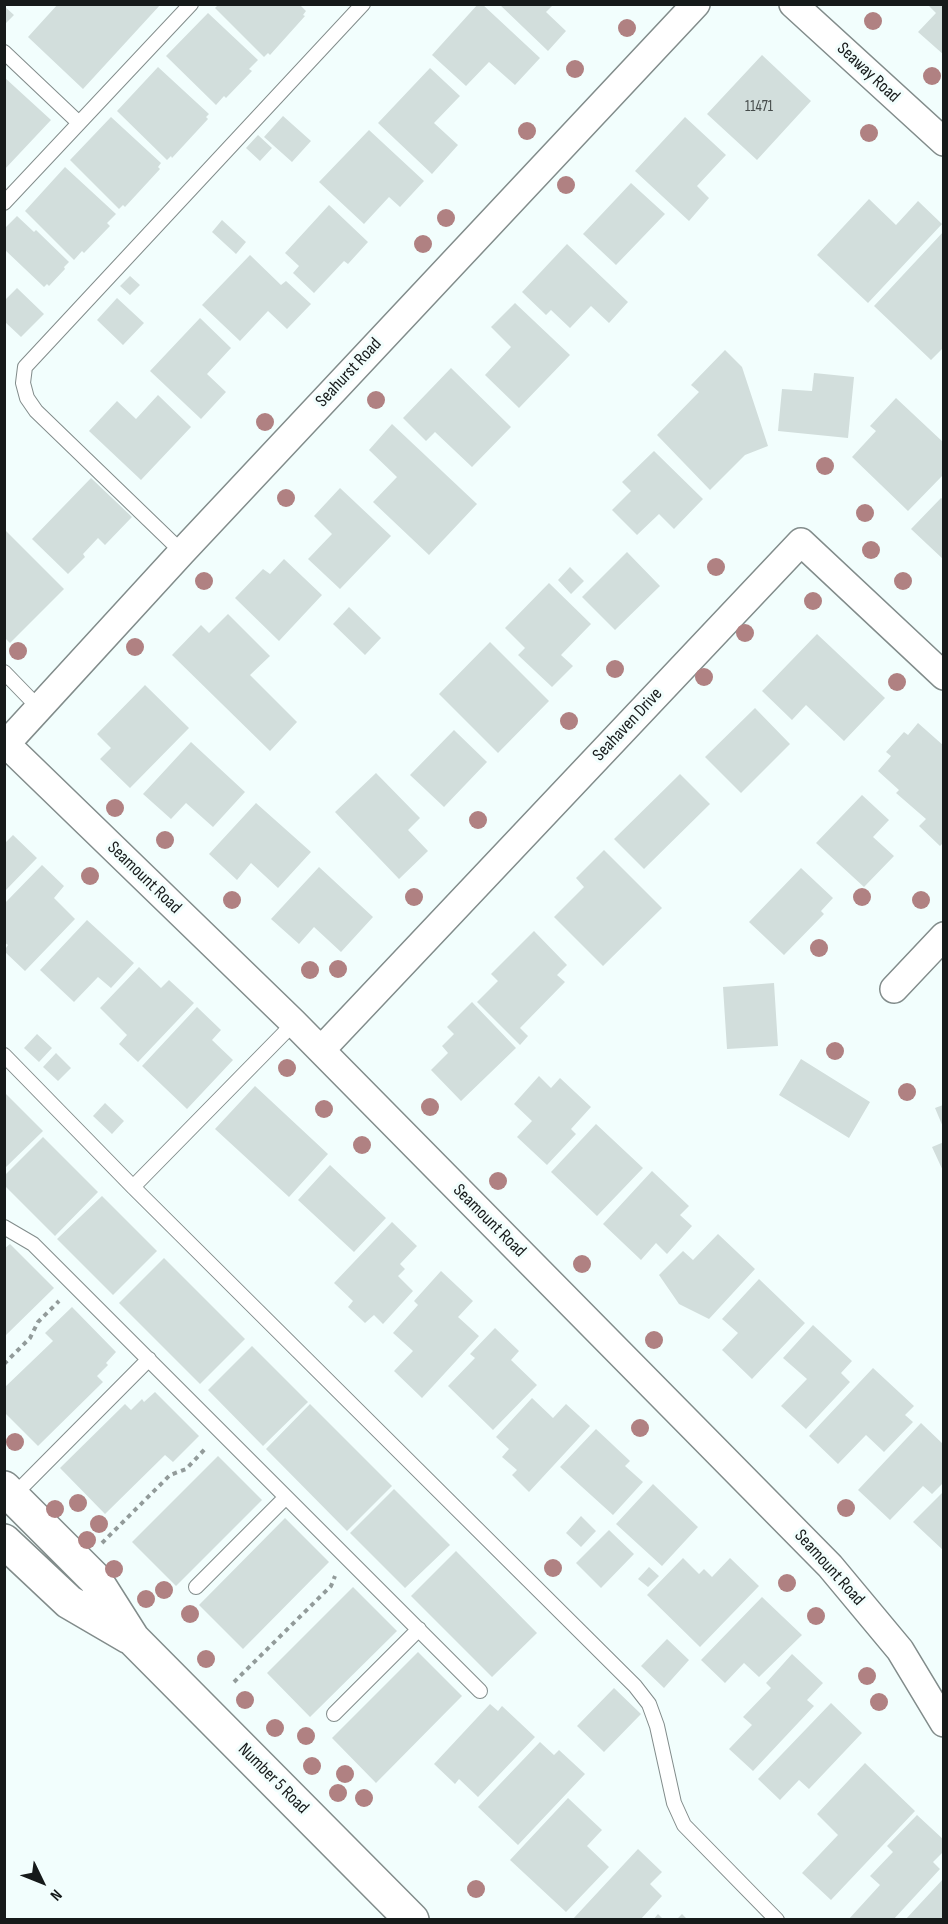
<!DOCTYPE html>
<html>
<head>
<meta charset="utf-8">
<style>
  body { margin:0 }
  #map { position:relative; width:948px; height:1924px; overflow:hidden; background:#f2fefd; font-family:"Sofia Sans Condensed",sans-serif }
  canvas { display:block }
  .frame { position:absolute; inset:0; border:6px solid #161a1a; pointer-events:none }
  .north { position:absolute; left:12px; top:1852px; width:60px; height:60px; -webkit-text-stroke:4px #f2fefd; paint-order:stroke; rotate:133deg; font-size:16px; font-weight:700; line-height:24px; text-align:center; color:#161a1a }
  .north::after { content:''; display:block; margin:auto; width:21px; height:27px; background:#161a1a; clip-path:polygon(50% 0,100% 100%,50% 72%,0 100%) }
</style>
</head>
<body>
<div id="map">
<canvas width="948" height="1924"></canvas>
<div class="frame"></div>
<div class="north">N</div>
</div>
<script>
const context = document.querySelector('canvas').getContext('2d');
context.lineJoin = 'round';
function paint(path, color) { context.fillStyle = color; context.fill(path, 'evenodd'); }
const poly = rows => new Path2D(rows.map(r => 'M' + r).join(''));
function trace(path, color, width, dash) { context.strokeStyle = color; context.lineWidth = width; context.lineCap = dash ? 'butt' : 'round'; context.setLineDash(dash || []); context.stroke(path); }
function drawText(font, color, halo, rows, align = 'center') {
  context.font = font + ' "Sofia Sans Condensed",sans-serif'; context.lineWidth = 6; context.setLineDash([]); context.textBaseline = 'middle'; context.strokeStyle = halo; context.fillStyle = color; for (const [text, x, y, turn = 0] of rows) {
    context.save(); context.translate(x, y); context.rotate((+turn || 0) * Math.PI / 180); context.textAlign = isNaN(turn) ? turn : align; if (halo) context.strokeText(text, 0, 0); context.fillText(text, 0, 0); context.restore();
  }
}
const building = poly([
  [58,4,161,4,83,89,28,37],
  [219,4,299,4,306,11,303,15,305,16,270,55,268,53,264,57,215,8],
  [478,4,482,4,540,58,515,85,489,62,466,86,432,55],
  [499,4,554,4,546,12,566,31,548,51],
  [927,4,944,4,944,55,918,32,936,13],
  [4,6,14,15,4,25],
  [208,13,258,60,249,69,252,71,226,98,224,96,216,105,166,56],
  [762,55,811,101,757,160,707,114],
  [158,67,209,114,206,117,208,119,172,158,171,156,167,160,117,111],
  [430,68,460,96,434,123,458,145,432,174,378,123],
  [4,77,51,120,4,170],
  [283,116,311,141,292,162,264,137],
  [111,117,161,163,158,167,160,169,125,207,123,205,119,209,70,160],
  [685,117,726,155,697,186,709,198,689,221,635,171],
  [369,130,424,181,400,207,389,197,364,224,319,182],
  [258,135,272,148,260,161,246,148],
  [65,167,116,214,107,223,110,226,84,253,82,251,74,260,25,211],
  [631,183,665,214,616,265,583,234],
  [869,199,896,225,918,201,942,224,868,303,817,255],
  [329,205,368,242,348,264,344,261,314,293,293,273,299,266,285,253],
  [17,216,34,232,36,230,69,262,64,267,65,269,49,286,47,284,44,287,4,249,4,229],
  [222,220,246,242,236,254,212,232],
  [944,231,944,347,931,360,874,306],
  [567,244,628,302,609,323,591,306,570,328,551,310,546,315,522,292],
  [250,255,281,285,286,281,311,304,287,329,268,311,240,341,202,305],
  [130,276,140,285,130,295,120,286],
  [17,288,44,314,21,337,4,321,4,301],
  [117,298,144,323,123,345,97,320],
  [515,303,570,355,519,408,485,375,511,347,491,327],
  [200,318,231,348,207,374,226,392,201,419,150,371],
  [725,350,742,367,768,446,745,455,710,490,657,435,699,392,691,385],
  [451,368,511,427,472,467,435,432,426,441,403,418],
  [814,373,854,377,848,438,778,431,782,389,812,391],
  [158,395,191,427,141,480,89,431,117,401,136,419],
  [896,398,944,443,942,450,944,451,944,474,908,511,852,457,876,431,870,426],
  [392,424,477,504,429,555,373,502,397,477,369,450],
  [654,451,703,499,674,529,659,514,637,535,612,510,631,491,622,482],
  [91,478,132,517,105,545,98,538,83,554,85,557,68,574,32,539],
  [340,488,391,536,340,589,308,559,332,534,314,516],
  [941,498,944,500,944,560,911,529],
  [4,529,64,589,10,643,4,637],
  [627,552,660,586,615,630,582,597],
  [284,559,322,595,279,641,235,598,263,569,270,574],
  [570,567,584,581,571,594,558,580],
  [549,583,591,624,561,655,573,666,552,687,518,655,525,648,505,628],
  [349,607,381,638,365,655,333,624],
  [228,614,270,656,250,675,297,722,270,751,172,655,201,625,209,633],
  [817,634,885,698,844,741,806,705,792,720,762,691],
  [490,642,549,701,498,753,439,694],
  [145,685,189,728,130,788,100,759,111,748,97,734],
  [755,708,790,744,741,793,705,757],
  [918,723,944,746,944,842,940,846,919,826,926,819,896,793,899,790,878,771,891,756,886,752,904,732,908,735],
  [454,730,487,762,444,807,410,775],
  [191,742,245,792,213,827,186,803,171,819,143,794],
  [376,773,420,818,408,830,428,851,399,879,335,812],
  [680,774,710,804,644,869,614,839],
  [862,795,889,820,873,837,894,856,864,887,816,843],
  [256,803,311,852,278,888,251,863,237,880,209,854],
  [13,835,37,858,4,892,4,844],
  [604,850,662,908,603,966,554,917,584,887,576,878],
  [42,865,64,886,54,898,75,919,25,971,4,951,8,945,4,942,4,904],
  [319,867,373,917,341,952,314,927,299,944,271,919],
  [801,868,833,898,821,911,824,914,784,955,749,922],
  [87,920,134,963,111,988,98,977,74,1002,40,970],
  [534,931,567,965,557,975,565,982,520,1028,528,1036,520,1045,477,1002,498,981,491,974],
  [139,967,161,988,169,980,194,1003,138,1062,119,1044,127,1035,100,1008],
  [774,983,778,1046,727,1049,723,987],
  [472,1002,516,1048,461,1101,431,1070,448,1053,442,1046,454,1034,447,1027],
  [197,1007,221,1030,212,1040,233,1060,187,1109,142,1066],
  [37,1034,52,1048,39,1062,24,1048],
  [56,1053,71,1068,58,1081,43,1067],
  [801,1059,870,1102,849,1138,779,1095],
  [539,1076,551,1088,560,1078,591,1107,571,1129,576,1134,547,1165,517,1137,532,1121,514,1104],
  [255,1086,328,1154,289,1197,215,1129],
  [4,1092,43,1131,4,1169],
  [105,1103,124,1121,112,1134,93,1116],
  [943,1105,943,1127,935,1108],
  [596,1124,643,1168,597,1216,551,1172],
  [43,1137,98,1192,55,1236,5,1186,5,1175],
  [944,1142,944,1173,932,1147],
  [330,1165,386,1218,354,1252,298,1200],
  [652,1171,689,1206,680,1215,692,1226,667,1254,656,1243,641,1260,603,1224],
  [102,1196,157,1251,113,1295,57,1239],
  [392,1222,417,1246,400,1264,405,1269,398,1276,413,1291,383,1324,374,1315,365,1323,348,1307,353,1301,334,1283],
  [718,1234,755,1269,709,1319,679,1304,659,1275,683,1251,693,1260],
  [10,1244,54,1288,4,1337,4,1249],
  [164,1258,245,1339,200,1384,119,1303],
  [441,1271,473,1301,458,1317,479,1336,422,1398,394,1371,413,1351,393,1333,418,1305,414,1301],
  [759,1279,805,1323,752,1379,722,1350,738,1333,722,1319],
  [72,1307,116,1352,106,1363,108,1365,97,1376,103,1382,38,1446,4,1412,4,1388,53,1341,45,1333],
  [813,1325,852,1361,841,1373,850,1382,806,1429,781,1406,807,1379,783,1358],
  [495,1328,519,1351,511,1360,537,1385,493,1430,448,1386,475,1358,470,1354],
  [252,1346,308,1402,263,1446,208,1390],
  [873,1368,914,1406,905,1415,913,1422,884,1452,866,1435,838,1464,809,1436],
  [155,1392,199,1436,173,1462,165,1455,105,1514,60,1468,125,1404,131,1410,142,1399,144,1402],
  [532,1398,553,1418,566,1404,590,1426,529,1492,512,1475,517,1470,502,1457,509,1449,496,1437],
  [310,1404,392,1486,347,1531,266,1449],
  [921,1423,944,1445,944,1482,932,1494,923,1486,890,1520,858,1490],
  [596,1429,630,1461,625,1466,643,1482,613,1515,560,1467],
  [218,1456,262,1500,176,1586,132,1542],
  [653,1484,698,1527,662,1566,616,1524],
  [394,1489,450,1545,405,1588,350,1533],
  [944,1491,944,1551,913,1522],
  [581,1516,596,1531,581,1547,566,1533],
  [285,1518,329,1562,243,1649,199,1605],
  [609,1530,634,1554,601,1588,576,1563],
  [456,1551,537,1633,492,1677,411,1596],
  [683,1558,699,1574,704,1569,712,1577,730,1558,759,1586,700,1647,647,1595],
  [649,1567,659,1576,648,1587,638,1579],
  [353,1587,397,1631,310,1717,267,1673],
  [762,1597,802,1635,759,1677,744,1663,725,1683,701,1660],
  [667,1639,689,1660,664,1688,641,1666],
  [418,1652,462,1696,376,1783,332,1738],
  [792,1654,823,1683,807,1700,814,1706,753,1771,729,1749,752,1725,743,1717,771,1688,766,1683],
  [614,1688,641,1714,604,1752,577,1726],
  [831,1703,862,1733,809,1789,799,1780,780,1800,758,1779],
  [490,1704,498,1711,502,1706,535,1737,478,1797,459,1779,455,1784,434,1764],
  [540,1742,554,1755,559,1750,585,1774,518,1845,478,1807],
  [865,1763,915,1811,831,1900,802,1873,838,1835,817,1814],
  [568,1798,602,1830,587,1846,609,1867,566,1912,510,1860],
  [917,1815,944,1840,944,1851,933,1862,940,1869,893,1920,848,1920,880,1885,870,1876,893,1852,887,1846],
  [638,1849,662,1872,650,1884,662,1896,640,1920,572,1920],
  [944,1878,944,1920,905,1920],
  [658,1914,664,1920,653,1920],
  [682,1914,688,1920,676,1920]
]);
const path = poly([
  [4,1364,30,1338,38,1322,59,1301],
  [102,1543,170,1475,186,1469,206,1448],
  [234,1682,331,1586,335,1576]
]);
const lane = poly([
  [4,52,79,123],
  [4,203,191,4],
  [182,552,36,411,27,398,23,383,25,367,363,4],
  [4,672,38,707],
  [4,1055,133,1187,635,1686,649,1704,657,1726,674,1803,684,1825,777,1920],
  [133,1187,294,1023],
  [4,1227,33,1244,480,1691],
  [13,1496,149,1359],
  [196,1587,286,1497],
  [334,1714,419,1629]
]);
const street = poly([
  [696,4,182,552,6,744,294,1023,830,1566,900,1650,944,1723],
  [793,4,944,142],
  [894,989,944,936],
  [321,1050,801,542,944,676]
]);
const secondary = poly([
  [4,1488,95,1579,133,1639,412,1920],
  [4,1541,69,1602,129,1637]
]);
const trees = [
  [873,21],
  [627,28],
  [575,69],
  [932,76],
  [527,131],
  [869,133],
  [566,185],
  [446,218],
  [423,244],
  [376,400],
  [265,422],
  [825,466],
  [286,498],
  [865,513],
  [871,550],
  [716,567],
  [204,581],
  [903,581],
  [813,601],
  [745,633],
  [135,647],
  [18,651],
  [615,669],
  [704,677],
  [897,682],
  [569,721],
  [115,808],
  [478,820],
  [165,840],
  [90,876],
  [414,897],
  [862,897],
  [232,900],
  [921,900],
  [819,948],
  [338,969],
  [310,970],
  [835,1051],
  [287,1068],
  [907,1092],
  [430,1107],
  [324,1109],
  [362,1145],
  [498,1181],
  [582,1264],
  [654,1340],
  [640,1428],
  [15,1442],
  [78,1503],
  [846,1508],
  [55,1509],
  [99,1524],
  [87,1540],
  [553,1568],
  [114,1569],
  [787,1583],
  [164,1590],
  [146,1599],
  [190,1614],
  [816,1616],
  [206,1659],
  [867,1676],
  [245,1700],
  [879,1702],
  [275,1728],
  [306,1736],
  [312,1766],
  [345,1774],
  [338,1793],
  [364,1798],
  [476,1889]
];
const numberNames = [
  ["11471",759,107]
];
const streetNames = [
  ["Seaway Road",868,73,43],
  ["Seahurst Road",349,373,-47],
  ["Seahaven Drive",628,725,-47],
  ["Seamount Road",144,878,44],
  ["Seamount Road",489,1221,45],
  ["Seamount Road",829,1568,48],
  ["Number 5 Road",273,1779,45]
];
paint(building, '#d2dedc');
trace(lane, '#828c8b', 16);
trace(street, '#828c8b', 30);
trace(secondary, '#828c8b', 36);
trace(path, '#929b9a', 4, [4.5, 4.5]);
trace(lane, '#fff', 14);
trace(street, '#fff', 27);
trace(secondary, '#fff', 33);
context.fillStyle = '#b08182';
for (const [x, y] of trees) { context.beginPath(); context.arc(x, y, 9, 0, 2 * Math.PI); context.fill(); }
drawText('15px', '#454b4a', null, numberNames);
drawText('18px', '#161a1a', '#f2fefd', streetNames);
</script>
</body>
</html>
